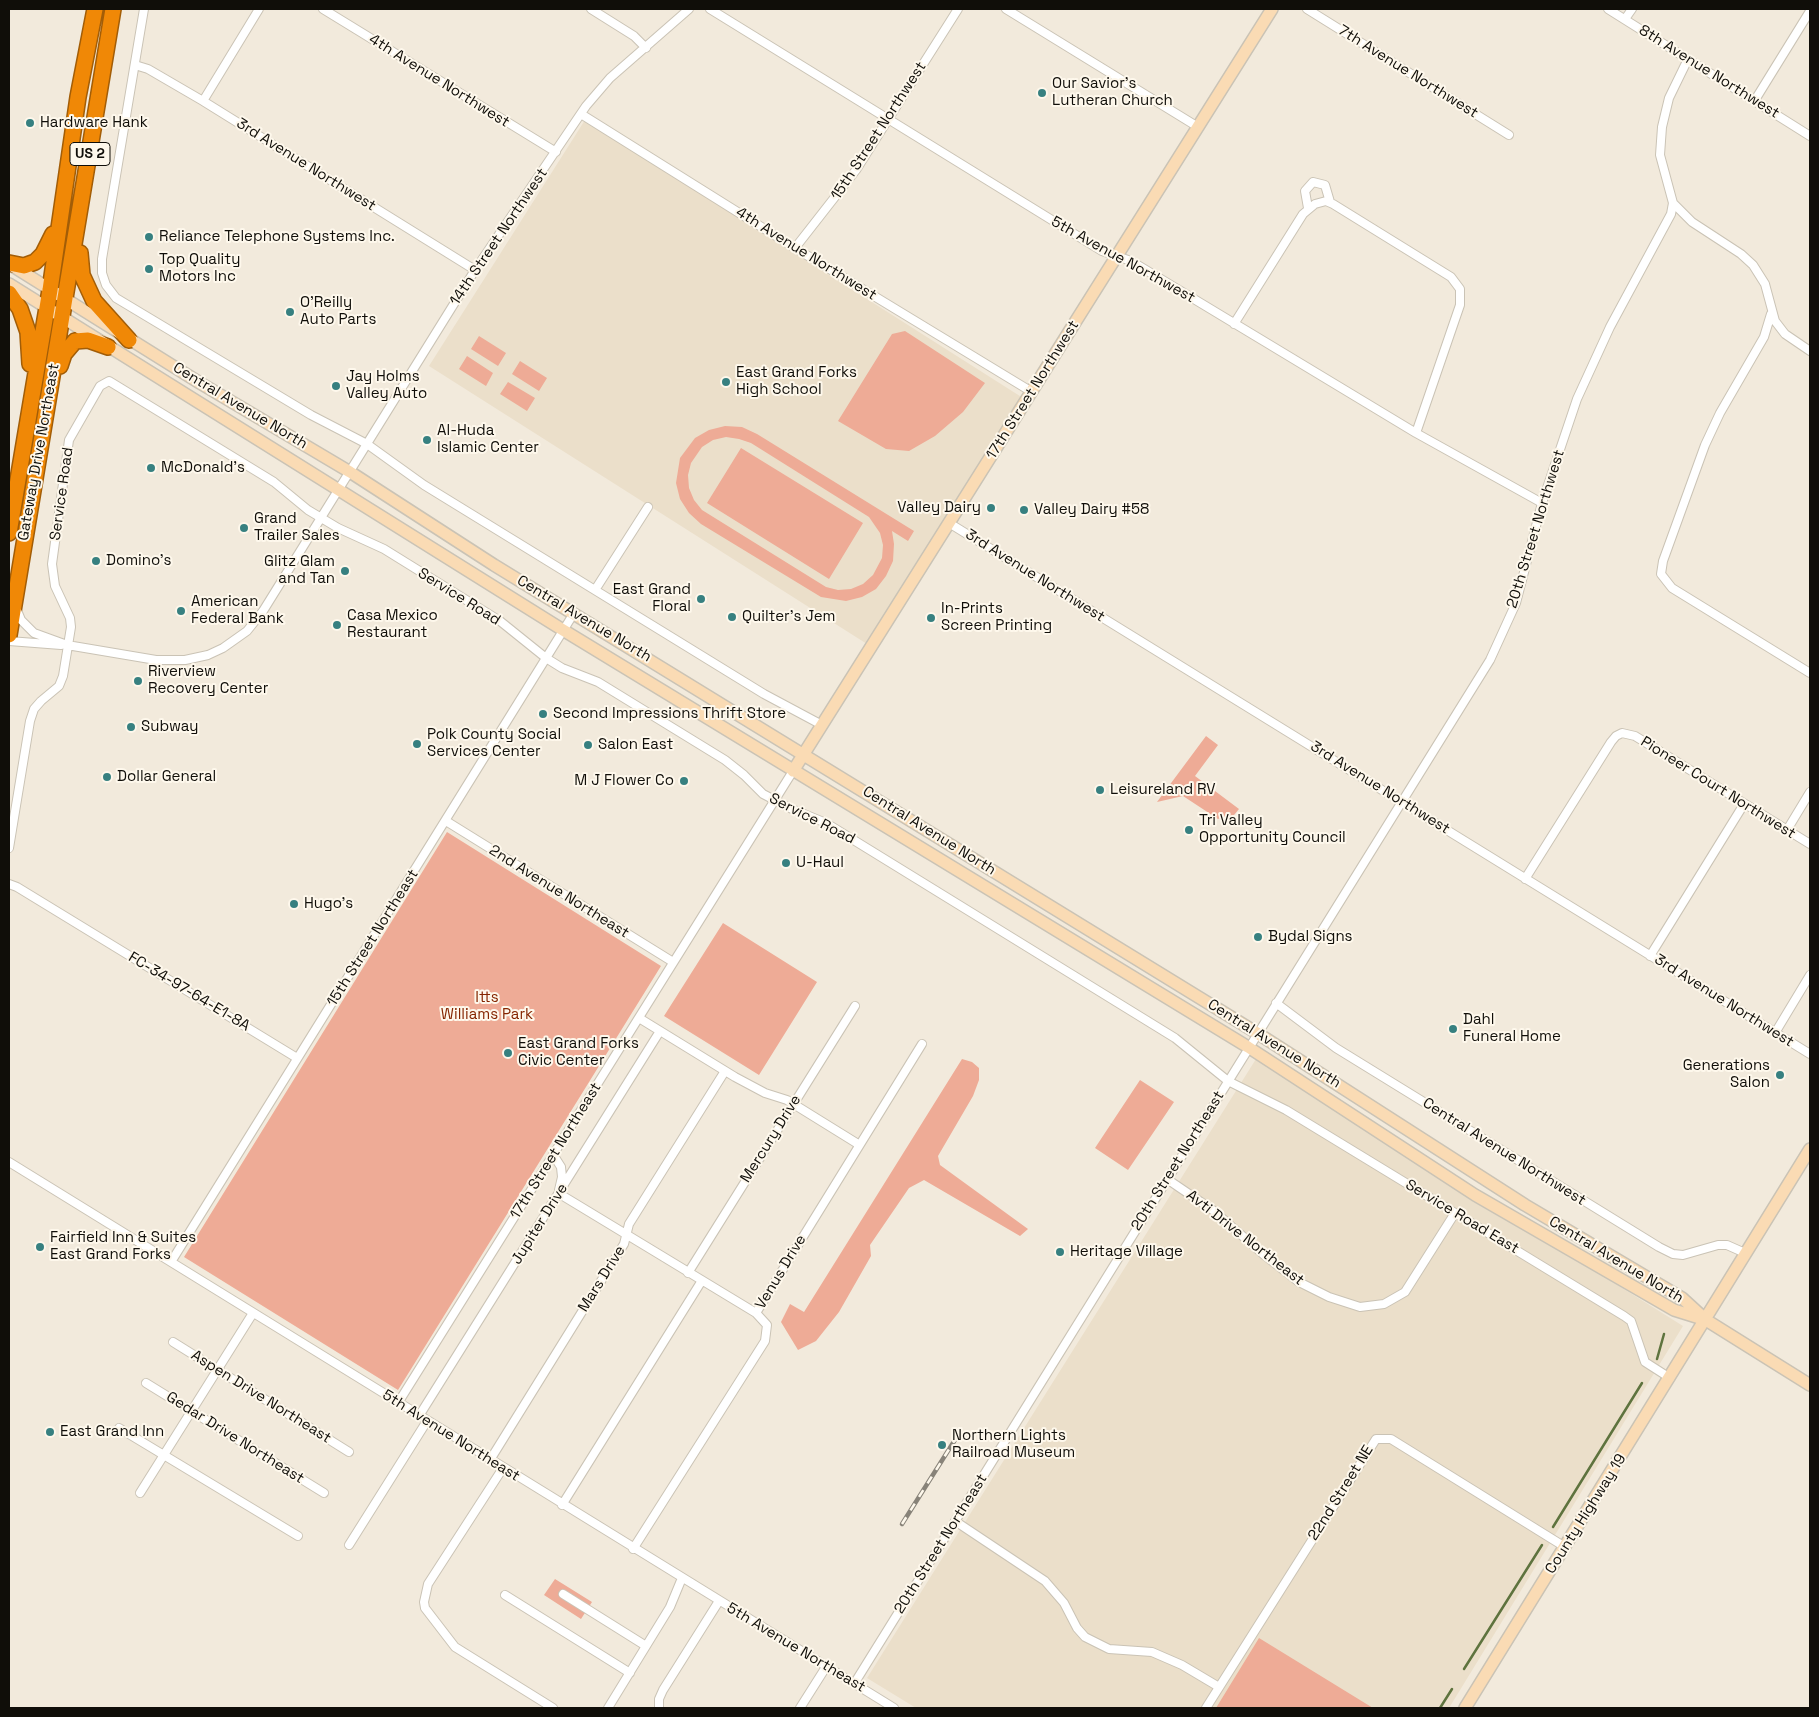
<!DOCTYPE html>
<html>
<head>
<meta charset="utf-8">
<style>
  body { margin:0 }
  #map { position:relative; width:1819px; height:1717px; overflow:hidden; background:#f2eadc; font-family:"Space Grotesk",sans-serif }
  canvas { display:block }
  .frame { position:absolute; inset:0; border:10px solid #100e09; pointer-events:none }
</style>
</head>
<body>
<div id="map">
<canvas width="1819" height="1717"></canvas>
<div class="frame"></div>
</div>
<script>
const context = document.querySelector('canvas').getContext('2d');
context.lineJoin = 'round';
function paint(path, color) { context.fillStyle = color; context.fill(path, 'evenodd'); }
const poly = rows => new Path2D(rows.map(r => 'M' + r).join(''));
function trace(path, color, width, dash) { context.strokeStyle = color; context.lineWidth = width; context.lineCap = dash ? 'butt' : 'round'; context.setLineDash(dash || []); context.stroke(path); }
function drawText(font, color, halo, rows, align = 'center') {
  context.font = font + ' "Space Grotesk",sans-serif'; context.lineWidth = 4; context.setLineDash([]); context.textBaseline = 'middle'; context.strokeStyle = halo; context.fillStyle = color; for (const [text, x, y, turn = 0] of rows) {
    context.save(); context.translate(x, y); context.rotate((+turn || 0) * Math.PI / 180); context.textAlign = isNaN(turn) ? turn : align; if (halo) context.strokeText(text, 0, 0); context.fillText(text, 0, 0); context.restore();
  }
}
const built = poly([
  [585,120,1023,398,867,644,429,366],
  [1256,1059,1683,1326,1449,1708,916,1708,867,1678]
]);
const green = poly([
  [905,331,985,383,963,412,935,436,909,451,886,449,838,421,892,334],
  [479,336,506,353,498,366,471,349],
  [467,356,493,373,486,386,459,369],
  [520,361,547,378,539,391,512,374],
  [508,382,535,398,527,411,500,394],
  [725,426,742,427,757,434,914,531,908,541,892,531,894,544,893,561,886,576,876,589,862,597,846,601,821,597,701,524,689,513,680,499,676,483,680,458,695,438,709,430],
  [726,437,739,439,751,443,869,517,880,533,883,545,882,558,873,575,863,584,851,589,838,590,826,587,702,510,694,500,689,488,688,475,691,463,702,447,713,440],
  [741,448,863,523,829,579,707,503],
  [1206,736,1218,745,1195,776,1239,809,1234,815,1218,819,1183,796,1157,802],
  [447,832,661,966,398,1390,184,1257],
  [723,923,817,982,759,1075,664,1016],
  [962,1059,972,1062,979,1068,979,1080,973,1096,938,1156,940,1165,1028,1229,1020,1236,924,1180,909,1188,870,1245,871,1256,839,1312,816,1341,798,1350,781,1322,790,1304,804,1312],
  [1140,1080,1174,1102,1128,1170,1095,1148],
  [555,1579,592,1602,581,1619,544,1595],
  [1259,1638,1373,1708,1216,1708]
]);
const stream = poly([
  [1657,1359,1664,1334],
  [1553,1527,1642,1383],
  [1464,1669,1542,1545],
  [1440,1708,1452,1689]
]);
const street = poly([
  [144,9,102,259,102,273,106,285,116,298,311,415,367,444,424,485,764,694,822,725],
  [323,9,556,152],
  [591,9,634,36,646,48],
  [710,9,1102,251,1131,261,1416,433,1542,503],
  [1006,9,1198,127],
  [1307,9,1509,135],
  [1608,9,1810,136],
  [1625,19,1632,9],
  [135,65,148,69,203,101,475,270],
  [1755,100,1810,11],
  [203,101,259,9],
  [581,114,795,248,1032,392],
  [1673,203,1692,222,1741,254,1753,265,1765,284,1775,321,1785,334,1810,351],
  [1308,208,1305,191,1313,182,1325,185,1330,202],
  [795,248,856,170,958,9],
  [1771,314,1764,337,1720,413,1705,445,1663,561,1661,574,1672,588,1810,673],
  [1234,324,1303,214,1315,204,1326,201,1333,204,1451,277,1460,289,1460,305,1416,433],
  [949,523,1810,1054],
  [595,590,648,507],
  [16,608,21,620,34,633,67,645,156,660,185,660,208,655,223,648,247,631,263,611,475,270,586,106,610,78,689,9],
  [9,641,61,645],
  [446,821,673,962],
  [1787,830,1810,792],
  [9,848,30,721,34,709,41,701,59,686,63,676,71,627,70,618,55,586,52,564,69,440,100,386,109,381,274,482,308,510,338,528,384,549,500,621,546,658,562,668,598,682,725,760,744,775,763,794,792,809,826,823,1175,1038,1228,1081,1286,1110,1624,1316,1631,1321,1645,1362,1670,1378],
  [1525,879,1611,742,1616,736,1622,733,1635,736,1810,844],
  [9,884,17,887,297,1058],
  [1650,956,1744,804],
  [1276,1003,1336,1048,1659,1247,1673,1254,1683,1255,1718,1245,1727,1245,1745,1253],
  [639,1018,735,1077,765,1093,787,1100,858,1144],
  [1775,1033,1810,975],
  [554,1156,561,1167,562,1177,559,1190,563,1196,756,1313],
  [9,1162,894,1708],
  [1167,1179,1214,1211,1263,1254,1299,1282,1329,1297,1360,1307,1384,1304,1405,1292,1455,1213],
  [171,1262,574,613],
  [688,1273,855,1006],
  [173,1342,349,1452],
  [146,1383,324,1493],
  [398,1403,793,771],
  [419,1416,660,1031],
  [119,1428,298,1536],
  [490,1460,624,1244,629,1224,725,1071],
  [503,1468,428,1584,424,1602,425,1608,455,1647,553,1708],
  [140,1493,253,1313],
  [562,1505,701,1282],
  [955,1521,1045,1581,1064,1603,1077,1628,1085,1637,1109,1649,1152,1652,1182,1665,1219,1687],
  [349,1545,427,1421],
  [633,1549,765,1341,767,1325,756,1313,922,1044],
  [563,1594,646,1646],
  [505,1595,630,1673],
  [854,1684,1490,660,1516,603,1542,503,1577,399,1610,327,1671,214,1673,203,1660,155,1662,127,1669,98,1688,59],
  [608,1708,670,1607,682,1578],
  [659,1708,659,1699,663,1690,719,1601],
  [800,1708,826,1667],
  [1206,1708,1376,1439,1391,1439,1565,1547]
]);
const secondary = poly([
  [11,265,200,383,350,472,494,565,1257,1033,1525,1205,1682,1298,1706,1320,1810,1385],
  [9,284,563,630,1248,1047,1475,1195,1674,1310,1706,1320],
  [793,771,1272,9],
  [1465,1708,1810,1149]
]);
const highway = poly([
  [80,253,82,275,94,301,129,340],
  [9,263,24,266,35,262,43,254,53,234],
  [9,293,20,309,28,332,30,364],
  [60,366,64,354,75,341,88,340,108,347],
  [9,533,50,290,78,97,95,9],
  [9,635,113,9]
]);
const rail = poly([
  [902,1524,958,1435]
]);
const markers = [
  [1042,93,5,"#378080"],
  [30,123,5,"#378080"],
  [149,237,5,"#378080"],
  [149,269,5,"#378080"],
  [290,312,5,"#378080"],
  [726,382,5,"#378080"],
  [336,386,5,"#378080"],
  [427,440,5,"#378080"],
  [151,468,5,"#378080"],
  [991,508,5,"#378080"],
  [1024,510,5,"#378080"],
  [244,528,5,"#378080"],
  [96,561,5,"#378080"],
  [345,571,5,"#378080"],
  [701,599,5,"#378080"],
  [181,611,5,"#378080"],
  [732,617,5,"#378080"],
  [931,618,5,"#378080"],
  [337,625,5,"#378080"],
  [138,681,5,"#378080"],
  [543,714,5,"#378080"],
  [131,727,5,"#378080"],
  [417,744,5,"#378080"],
  [588,745,5,"#378080"],
  [107,777,5,"#378080"],
  [684,781,5,"#378080"],
  [1100,790,5,"#378080"],
  [1189,830,5,"#378080"],
  [786,863,5,"#378080"],
  [294,904,5,"#378080"],
  [1258,937,5,"#378080"],
  [1453,1029,5,"#378080"],
  [508,1053,5,"#378080"],
  [1780,1075,5,"#378080"],
  [40,1247,5,"#378080"],
  [1060,1252,5,"#378080"],
  [50,1432,5,"#378080"],
  [942,1445,5,"#378080"]
];
const shields = [
  [90,154,40]
];
const shieldNames = [
  ["US 2",90,154]
];
const streetNames = [
  ["7th Avenue Northwest",1408,72,32],
  ["8th Avenue Northwest",1709,72,32],
  ["4th Avenue Northwest",439,81,32],
  ["15th Street Northwest",879,131,-57],
  ["3rd Avenue Northwest",306,165,32],
  ["14th Street Northwest",499,237,-56],
  ["4th Avenue Northwest",806,254,32],
  ["5th Avenue Northwest",1123,260,29],
  ["17th Street Northwest",1033,390,-58],
  ["Central Avenue North",240,406,31],
  ["Gateway Drive Northeast",39,452,-80],
  ["Service Road",62,494,-82],
  ["20th Street Northwest",1536,529,-73],
  ["3rd Avenue Northwest",1035,576,32],
  ["Service Road",459,597,32],
  ["Central Avenue North",584,619,31],
  ["3rd Avenue Northwest",1380,788,32],
  ["Pioneer Court Northwest",1718,788,32],
  ["Service Road",812,819,27],
  ["Central Avenue North",929,831,32],
  ["2nd Avenue Northeast",559,892,32],
  ["15th Street Northeast",373,938,-58],
  ["FC-34-97-64-E1-8A",189,992,31],
  ["3rd Avenue Northwest",1724,1001,32],
  ["Central Avenue North",1274,1044,32],
  ["Mercury Drive",771,1139,-58],
  ["17th Street Northeast",556,1151,-58],
  ["Central Avenue Northwest",1504,1152,32],
  ["20th Street Northeast",1178,1161,-58],
  ["Service Road East",1462,1217,31],
  ["Jupiter Drive",540,1224,-58],
  ["Avti Drive Northeast",1245,1238,38],
  ["Central Avenue North",1616,1260,31],
  ["Venus Drive",781,1272,-59],
  ["Mars Drive",602,1279,-58],
  ["Aspen Drive Northeast",261,1397,32],
  ["5th Avenue Northeast",451,1436,32],
  ["Gedar Drive Northeast",235,1438,32],
  ["22nd Street NE",1341,1493,-58],
  ["County Highway 19",1586,1514,-58],
  ["20th Street Northeast",941,1544,-58],
  ["5th Avenue Northeast",796,1648,31]
];
const poiNames = [
  ["Our Savior's",1052,84],
  ["Lutheran Church",1052,101],
  ["Hardware Hank",40,123],
  ["Reliance Telephone Systems Inc.",159,237],
  ["Top Quality",159,260],
  ["Motors Inc",159,277],
  ["O'Reilly",300,303],
  ["Auto Parts",300,320],
  ["East Grand Forks",736,373],
  ["High School",736,390],
  ["Jay Holms",346,377],
  ["Valley Auto",346,394],
  ["Al-Huda",437,431],
  ["Islamic Center",437,448],
  ["McDonald's",161,468],
  ["Valley Dairy",981,508,"right"],
  ["Valley Dairy #58",1034,510],
  ["Grand",254,519],
  ["Trailer Sales",254,536],
  ["Domino's",106,561],
  ["Glitz Glam",335,562,"right"],
  ["and Tan",335,579,"right"],
  ["East Grand",691,590,"right"],
  ["Floral",691,607,"right"],
  ["American",191,602],
  ["Federal Bank",191,619],
  ["In-Prints",941,609],
  ["Screen Printing",941,626],
  ["Casa Mexico",347,616],
  ["Restaurant",347,633],
  ["Quilter's Jem",742,617],
  ["Riverview",148,672],
  ["Recovery Center",148,689],
  ["Second Impressions Thrift Store",553,714],
  ["Subway",141,727],
  ["Polk County Social",427,735],
  ["Services Center",427,752],
  ["Salon East",598,745],
  ["Dollar General",117,777],
  ["M J Flower Co",674,781,"right"],
  ["Leisureland RV",1110,790],
  ["Tri Valley",1199,821],
  ["Opportunity Council",1199,838],
  ["U-Haul",796,863],
  ["Hugo's",304,904],
  ["Bydal Signs",1268,937],
  ["Dahl",1463,1020],
  ["Funeral Home",1463,1037],
  ["East Grand Forks",518,1044],
  ["Civic Center",518,1061],
  ["Generations",1770,1066,"right"],
  ["Salon",1770,1083,"right"],
  ["Fairfield Inn & Suites",50,1238],
  ["East Grand Forks",50,1255],
  ["Heritage Village",1070,1252],
  ["East Grand Inn",60,1432],
  ["Northern Lights",952,1436],
  ["Railroad Museum",952,1453]
];
const parkNames = [
  ["Itts",487,998],
  ["Williams Park",487,1015]
];
paint(built, '#ebdfca');
paint(green, '#eeab96');
trace(stream, '#5e733e', 2.5);
trace(street, '#cac3b5', 10);
trace(secondary, '#cac3b5', 14);
trace(highway, '#a25d07', 18);
trace(street, '#fff', 8);
trace(secondary, '#fadbb4', 11);
trace(highway, '#f08806', 15);
trace(rail, '#888379', 4.5);
trace(rail, '#fef8ec', 2.5, [8]);
for (const [x, y, r, color] of markers) { const dot = new Path2D(); dot.arc(x, y, r, 0, 2 * Math.PI); context.fillStyle = color; context.fill(dot); trace(dot, '#fef8ec', 2); }
for (const [x, y, w] of shields) { const box = new Path2D(); box.roundRect(x - w / 2, y - 11.5, w, 23, 4); context.fillStyle = '#fef8ec'; context.fill(box); trace(box, '#100e09', 1); }
drawText('bold 14px', '#100e09', null, shieldNames);
drawText('15px', '#100e09', '#fef8ec', streetNames);
drawText('15px', '#100e09', '#fef8ec', poiNames, 'left');
drawText('15px', '#852500', '#fef8ec', parkNames);
</script>
</body>
</html>
